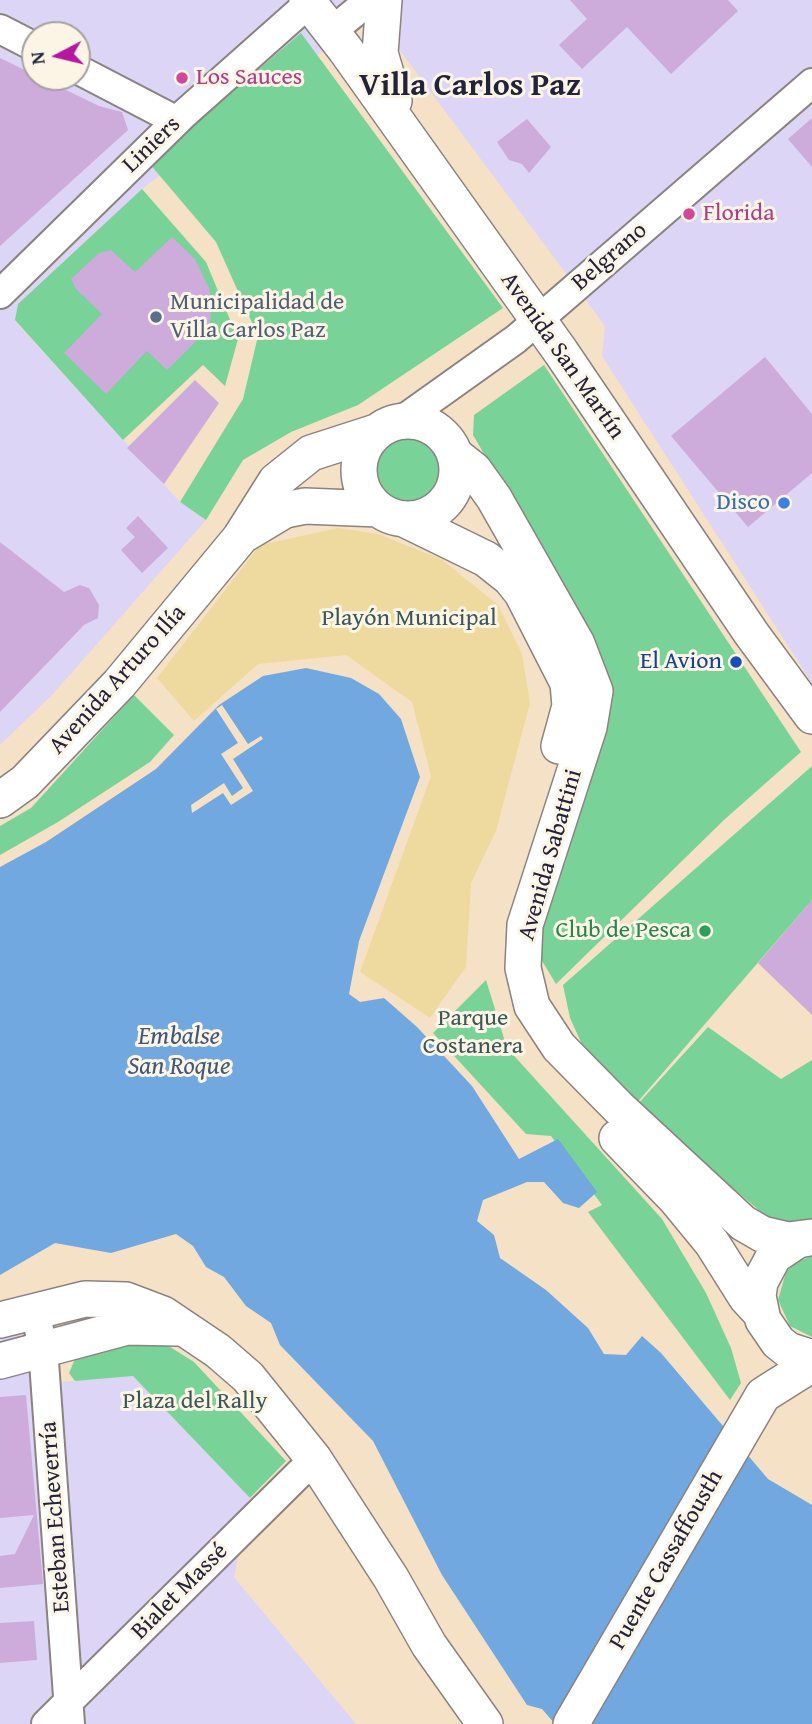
<!DOCTYPE html>
<html>
<head>
<meta charset="utf-8">
<style>
  body { margin:0 }
  #map { position:relative; width:812px; height:1724px; overflow:hidden; background:#f5e1c6; font-family:"Gentium Book Plus",serif }
  canvas { display:block }
  .north { position:absolute; left:21px; top:21px; width:70px; height:70px; box-sizing:border-box; background:#fcf5e5; border:2px solid #a5a1a1; border-radius:50%; rotate:263deg; font-size:19px; font-weight:700; line-height:28px; text-align:center; color:#22223b }
  .north::after { content:''; display:block; margin:auto; width:24px; height:32px; background:#b5179e; clip-path:polygon(50% 0,100% 100%,50% 72%,0 100%) }
</style>
</head>
<body>
<div id="map">
<canvas width="812" height="1724"></canvas>
<div class="north">N</div>
</div>
<script>
const context = document.querySelector('canvas').getContext('2d');
context.lineJoin = 'round';
function paint(path, color) { context.fillStyle = color; context.fill(path, 'evenodd'); }
const poly = rows => new Path2D(rows.map(r => 'M' + r).join(''));
function trace(path, color, width, dash) { context.strokeStyle = color; context.lineWidth = width; context.lineCap = dash ? 'butt' : 'round'; context.setLineDash(dash || []); context.stroke(path); }
function drawText(font, color, halo, rows, align = 'center') {
  context.font = font + ' "Gentium Book Plus",serif'; context.lineWidth = 6; context.setLineDash([]); context.textBaseline = 'middle'; context.strokeStyle = halo; context.fillStyle = color; for (const [text, x, y, turn = 0] of rows) {
    context.save(); context.translate(x, y); context.rotate((+turn || 0) * Math.PI / 180); context.textAlign = isNaN(turn) ? turn : align; if (halo) context.strokeText(text, 0, 0); context.fillText(text, 0, 0); context.restore();
  }
}
const built = poly([
  [0,0,812,0,812,683,602,356,605,326,372,13,142,189,18,304,15,321,180,502,206,520,53,694,0,745],
  [35,35,77,35,77,77,35,77],
  [35,1311,46,1383,133,1376,250,1498,234,1577,356,1724,0,1724,0,1320]
]);
const green = poly([
  [301,33,503,308,358,405,291,432,243,460,206,520,180,502,243,399,258,336,216,242,149,163],
  [142,189,206,262,238,339,225,386,203,365,123,440,15,320,18,304],
  [544,365,801,752,725,819,556,984,536,951,610,695,600,653,473,435,474,415],
  '372 470a35 35 0 1 1 70 0a35 35 0 1 1-70 0Z',
  [134,695,174,735,150,762,58,822,0,855,0,826,31,808],
  [812,766,812,900,635,1105,585,1051,570,1018,563,985],
  [486,980,507,1048,662,1219,706,1293,731,1348,741,1383,730,1400,588,1212,602,1205,551,1136,526,1134,433,1033],
  [708,1027,781,1079,812,1060,812,1225,808,1226,768,1218,636,1106],
  [812,1256,812,1337,790,1326,778,1300,786,1272,796,1262],
  [159,1340,194,1362,286,1461,250,1498,133,1376,75,1381,69,1373,78,1352]
]);
const sand = poly([
  [338,528,378,534,441,559,498,605,522,654,530,703,496,831,471,883,466,967,430,1018,360,972,431,776,412,702,346,655,258,664,194,721,157,678,260,545]
]);
const water = poly([
  [306,668,351,678,379,694,401,719,420,777,359,941,349,994,360,1002,384,998,417,1027,472,1086,519,1159,558,1139,597,1192,579,1208,563,1203,544,1182,527,1182,483,1200,477,1221,494,1235,500,1258,546,1290,588,1328,604,1354,626,1355,642,1336,661,1353,768,1479,812,1505,812,1724,555,1724,542,1709,527,1705,442,1575,373,1441,280,1345,271,1323,246,1306,224,1277,206,1267,193,1246,176,1234,111,1253,55,1243,0,1275,0,867,46,842,156,769,219,705,263,676]
]);
const pier = poly([
  [222,705,248,744,261,736,263,739,233,759,253,791,231,805,223,793,192,813,191,805,224,783,232,796,243,788,221,754,238,743,216,709]
]);
const building = poly([
  [570,0,728,0,738,11,671,74,627,27,582,69,559,45,587,19],
  [0,58,99,106,122,112,128,130,0,246],
  [812,118,812,167,788,139],
  [527,119,551,147,529,173,522,164,509,160,497,142],
  [172,237,195,259,210,290,211,319,204,333,167,370,147,351,106,394,64,353,102,314,76,289,71,279,99,253,111,250,135,272],
  [765,357,812,414,812,473,748,527,671,436],
  [195,380,219,403,164,484,127,448],
  [138,516,168,548,142,573,121,550,135,537,126,528],
  [0,542,64,592,80,585,89,588,99,605,98,618,84,625,0,712],
  [812,900,812,1015,758,963],
  [26,1395,43,1584,0,1588,0,1556,15,1554,34,1515,0,1518,0,1397],
  [34,1621,37,1660,0,1663,0,1623]
]);
const minor = poly([
  [0,29,35,47],
  [332,31,370,0],
  [77,69,177,121],
  [0,294,184,114,309,3],
  [401,421,516,339,812,83],
  [35,1311,43,1348,70,1724],
  [46,1724,314,1459]
]);
const major = poly([
  [307,0,345,49,561,352,751,633,812,716],
  [384,0,380,53,394,101],
  '359 470a49 49 0 1 1 98 0a49 49 0 1 1-98 0Z',
  [455,455,474,470,494,498,577,644,595,691,589,727,525,925,523,968,532,1006,559,1047,619,1108,743,1223,762,1234,788,1240,812,1237],
  [404,519,486,559,510,578,522,593,568,683,570,706,559,746],
  [245,534,285,510,305,506,378,509],
  [0,800,25,782,119,684,240,538,276,481,311,453,376,432],
  [617,1138,675,1198,712,1243,746,1297,759,1311],
  [809,1238,798,1240,774,1256,760,1282,758,1296,763,1320,778,1342,788,1350,812,1358],
  [0,1320,85,1299,126,1300,163,1314,218,1351,248,1377,314,1459,391,1578,429,1645,485,1724],
  [0,1361,127,1327,177,1328],
  [571,1724,763,1395,812,1364]
]);
const markers = [
  [182,78,7,"#d1479c"],
  [689,214,7,"#d1479c"],
  [156,317,7,"#5c6f8a"],
  [784,503,7,"#3f7fe0"],
  [736,662,7,"#1a4fb4"],
  [705,931,7,"#2e9e5b"]
];
const hotelNames = [
  ["Los Sauces",196,78],
  ["Florida",703,214]
];
const streetNames = [
  ["Liniers",152,145,-44],
  ["Belgrano",610,257,-41],
  ["Avenida San Martín",562,356,55],
  ["Avenida Arturo Ilía",118,680,-48],
  ["Avenida Sabattini",551,855,-74],
  ["Esteban Echeverría",56,1517,-94],
  ["Puente Cassaffousth",667,1560,-60],
  ["Bialet Massé",180,1592,-45]
];
const serviceNames = [
  ["Municipalidad de",170,303],
  ["Villa Carlos Paz",170,331]
];
const shopNames = [
  ["Disco",770,503]
];
const parkNames = [
  ["Playón Municipal",409,619],
  ["Parque",473,1019],
  ["Costanera",473,1047],
  ["Plaza del Rally",195,1402]
];
const transitNames = [
  ["El Avion",722,662]
];
const leisureNames = [
  ["Club de Pesca",691,931]
];
const waterNames = [
  ["Embalse",179,1037],
  ["San Roque",179,1067]
];
const districtNames = [
  ["Villa Carlos Paz",470,87]
];
paint(built, '#dcd5f6');
paint(green, '#79d297');
paint(sand, '#eeda9e');
paint(water, '#70a8df');
paint(pier, '#f5e1c6');
paint(building, '#cdabdb');
trace(minor, '#8c8280', 32);
trace(major, '#8c8280', 38);
trace(minor, '#fff', 28);
trace(major, '#fff', 35);
for (const [x, y, r, color] of markers) { const dot = new Path2D(); dot.arc(x, y, r, 0, 2 * Math.PI); context.fillStyle = color; context.fill(dot); trace(dot, '#fcf5e5', 2.5); }
drawText('24px', '#b23c85', '#fcf5e5', hotelNames, 'left');
drawText('24px', '#22223b', '#fcf5e5', streetNames);
drawText('24px', '#4e5e75', '#fcf5e5', serviceNames, 'left');
drawText('24px', '#366cbe', '#fcf5e5', shopNames, 'right');
drawText('24px', '#3c5757', '#fcf5e5', parkNames);
drawText('24px', '#164399', '#fcf5e5', transitNames, 'right');
drawText('24px', '#27864d', '#fcf5e5', leisureNames, 'right');
drawText('italic 26px', '#41587d', '#fcf5e5', waterNames);
drawText('bold 32px', '#22223b', '#fcf5e5', districtNames);
</script>
</body>
</html>
